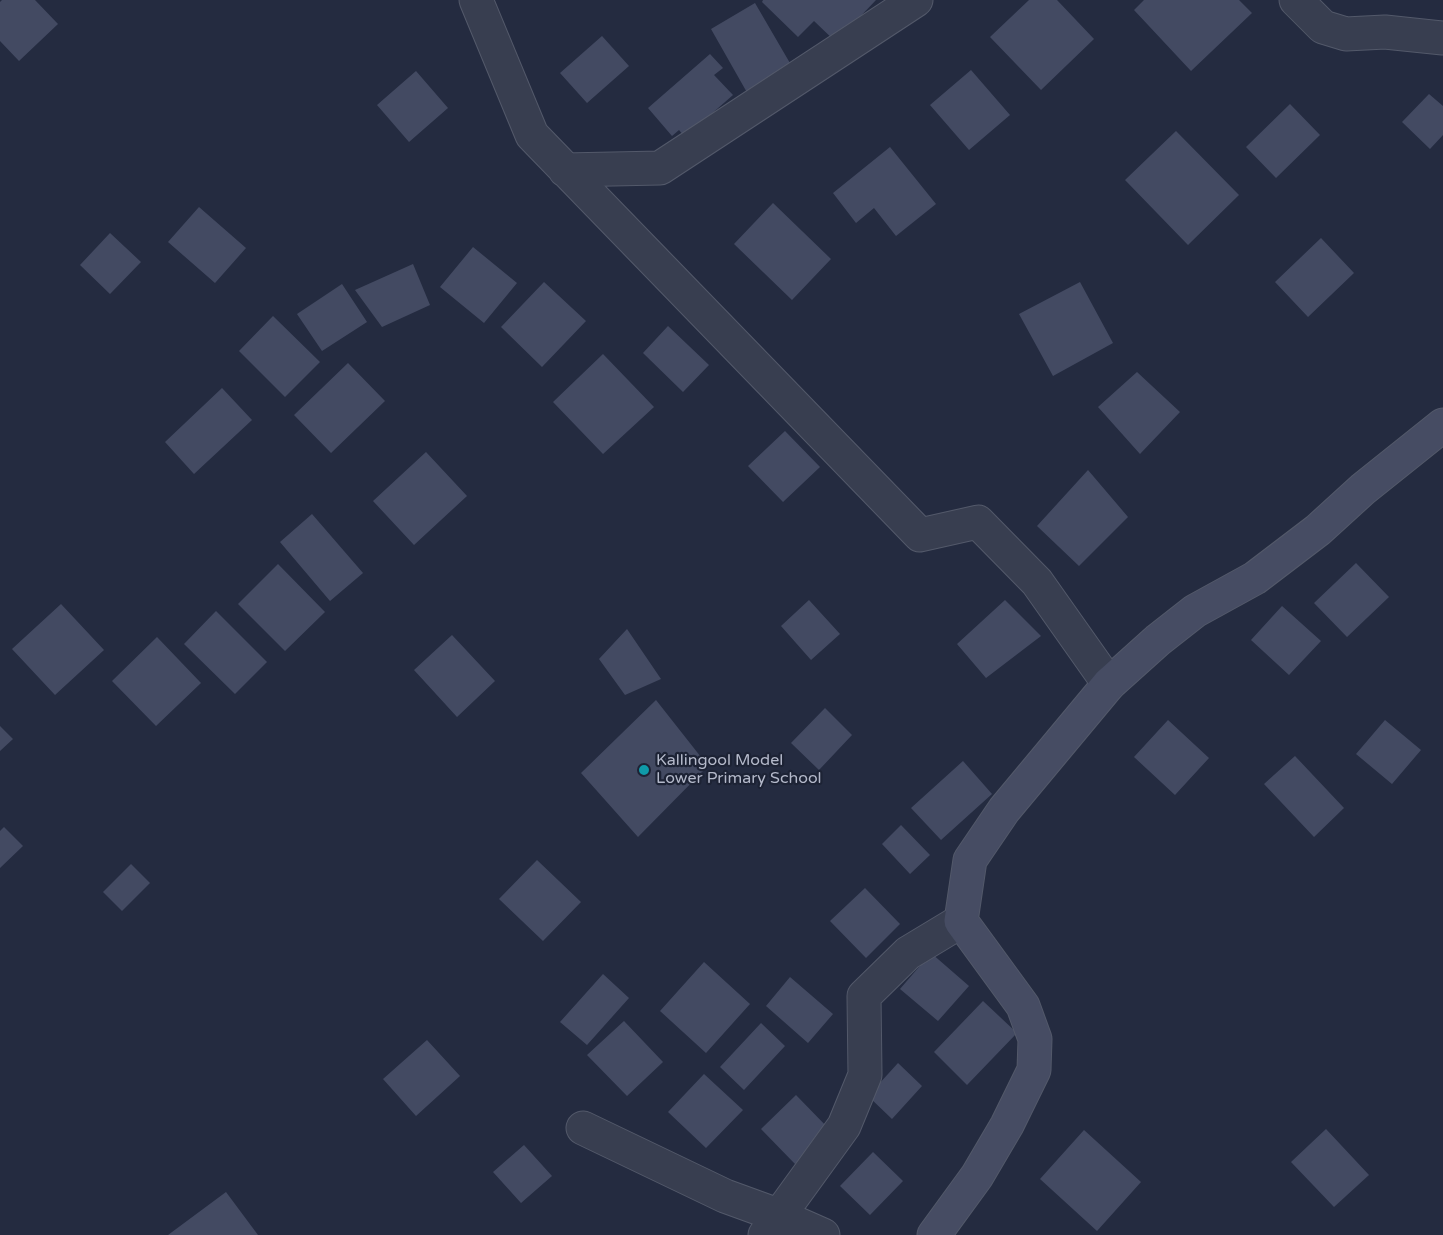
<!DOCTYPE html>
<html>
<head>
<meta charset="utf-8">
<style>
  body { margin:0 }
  canvas { display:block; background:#242b40 }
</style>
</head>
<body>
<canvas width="1443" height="1235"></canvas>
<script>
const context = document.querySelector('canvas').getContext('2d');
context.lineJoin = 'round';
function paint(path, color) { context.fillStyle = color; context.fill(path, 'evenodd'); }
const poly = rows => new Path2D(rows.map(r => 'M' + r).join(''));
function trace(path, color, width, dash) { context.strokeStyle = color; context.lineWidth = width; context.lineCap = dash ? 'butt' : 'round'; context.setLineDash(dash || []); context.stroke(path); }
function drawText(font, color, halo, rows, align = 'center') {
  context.font = font + ' "Varela Round",sans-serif'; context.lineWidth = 4.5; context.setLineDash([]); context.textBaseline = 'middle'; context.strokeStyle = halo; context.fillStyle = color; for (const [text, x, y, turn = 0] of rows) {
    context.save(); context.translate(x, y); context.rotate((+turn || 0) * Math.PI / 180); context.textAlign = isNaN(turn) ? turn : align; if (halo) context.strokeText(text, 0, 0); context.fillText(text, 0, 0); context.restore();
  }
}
const building = poly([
  [2,0,35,0,58,24,19,61,0,41,0,2],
  [763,0,876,0,836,42,814,21,798,37,762,2],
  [1029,0,1057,0,1094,39,1041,90,990,37],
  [1144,0,1239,0,1252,13,1191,71,1134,10],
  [755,3,794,70,749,96,711,29],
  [602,36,629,66,587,103,560,73],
  [710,54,723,68,714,75,733,95,685,137,679,130,672,136,648,108],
  [971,70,1010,115,969,150,930,105],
  [416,71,448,108,409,142,377,105],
  [1429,94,1443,106,1443,135,1430,149,1402,122],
  [1290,104,1320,135,1276,178,1246,147],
  [1176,131,1239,195,1188,245,1125,180],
  [890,147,936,204,896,236,874,208,856,223,833,193],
  [773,203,831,259,792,300,734,244],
  [199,207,246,248,215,283,168,242],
  [110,233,141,262,110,294,80,265],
  [1321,238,1354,273,1308,317,1275,282],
  [473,247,517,283,484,323,440,287],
  [413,264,430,305,382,327,355,290],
  [544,282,586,321,542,367,501,327],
  [1080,282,1113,343,1053,376,1019,314],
  [342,284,367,322,322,351,297,314],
  [273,316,320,362,285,397,239,351],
  [668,326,709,365,683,392,643,353],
  [603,354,654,407,603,454,553,402],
  [348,363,385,401,331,453,294,415],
  [1137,372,1180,412,1140,454,1098,407],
  [222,388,252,420,194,474,165,442],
  [785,431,820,467,783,502,748,466],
  [426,452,467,496,414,545,373,501],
  [1088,470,1128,517,1079,566,1037,526],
  [312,514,363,573,330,601,280,542],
  [1356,563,1389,597,1347,637,1314,603],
  [278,564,325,612,285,651,238,604],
  [809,600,840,634,811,660,781,626],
  [1005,600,1041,636,986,678,957,644],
  [61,604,104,650,55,695,12,649],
  [1282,606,1321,641,1289,675,1251,640],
  [216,611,267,662,235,694,184,644],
  [627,629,661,679,625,695,599,659],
  [452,635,495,681,457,717,414,670],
  [157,637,201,683,156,726,112,681],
  [656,700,708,766,638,837,581,773],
  [825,708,852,735,819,770,791,743],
  [1168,720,1209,758,1175,795,1134,757],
  [1385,720,1421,750,1392,784,1356,754],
  [0,726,13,739,0,751],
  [1295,756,1344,808,1314,837,1264,784],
  [963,761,992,794,941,840,911,808],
  [901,825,930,855,910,874,882,844],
  [4,827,23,846,0,868,0,831],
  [537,860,581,902,543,941,499,899],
  [131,864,150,883,122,911,103,892],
  [865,888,900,924,866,958,830,921],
  [931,953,969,986,938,1021,900,989],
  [704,962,750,1004,706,1053,660,1011],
  [603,974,629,998,587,1045,560,1022],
  [790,977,833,1014,808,1043,766,1006],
  [983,1001,1017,1033,967,1085,934,1052],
  [624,1021,663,1062,627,1096,587,1055],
  [761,1023,785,1046,744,1090,720,1067],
  [427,1040,460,1076,416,1116,383,1079],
  [898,1063,922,1086,892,1119,868,1096],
  [704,1074,743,1110,706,1148,668,1112],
  [796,1095,830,1130,795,1164,761,1129],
  [1326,1129,1369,1175,1334,1207,1291,1162],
  [1084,1130,1141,1182,1097,1231,1040,1179],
  [524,1145,552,1176,521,1203,493,1172],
  [873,1152,903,1181,870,1215,840,1186],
  [226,1192,258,1235,168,1235]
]);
const minor = poly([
  [476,0,532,135,920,535,978,522,1037,582,1109,684],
  [1296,0,1323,27,1346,34,1385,32,1443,38],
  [565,170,660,168,916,0],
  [583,1128,725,1196,780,1216,823,1235],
  [765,1235,844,1126,865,1075,864,996,908,953,961,921]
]);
const secondary = poly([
  [934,1235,977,1176,1007,1125,1034,1070,1035,1039,1023,1006,961,921,970,860,1004,810,1109,684,1158,640,1195,611,1255,578,1318,530,1363,489,1443,425]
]);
const markers = [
  [644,770,6,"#0f9aa8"]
];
const poiNames = [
  ["Kallingool Model",656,761],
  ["Lower Primary School",656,779]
];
paint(building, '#434a62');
trace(minor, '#53596a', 35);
trace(secondary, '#53596a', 35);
trace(minor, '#383e50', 33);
trace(secondary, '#464c63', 33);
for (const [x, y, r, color] of markers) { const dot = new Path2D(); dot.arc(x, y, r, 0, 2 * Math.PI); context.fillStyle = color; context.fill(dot); trace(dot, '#1d2335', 2); }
drawText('16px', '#b4b9ca', '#1d2335', poiNames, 'left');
</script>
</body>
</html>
